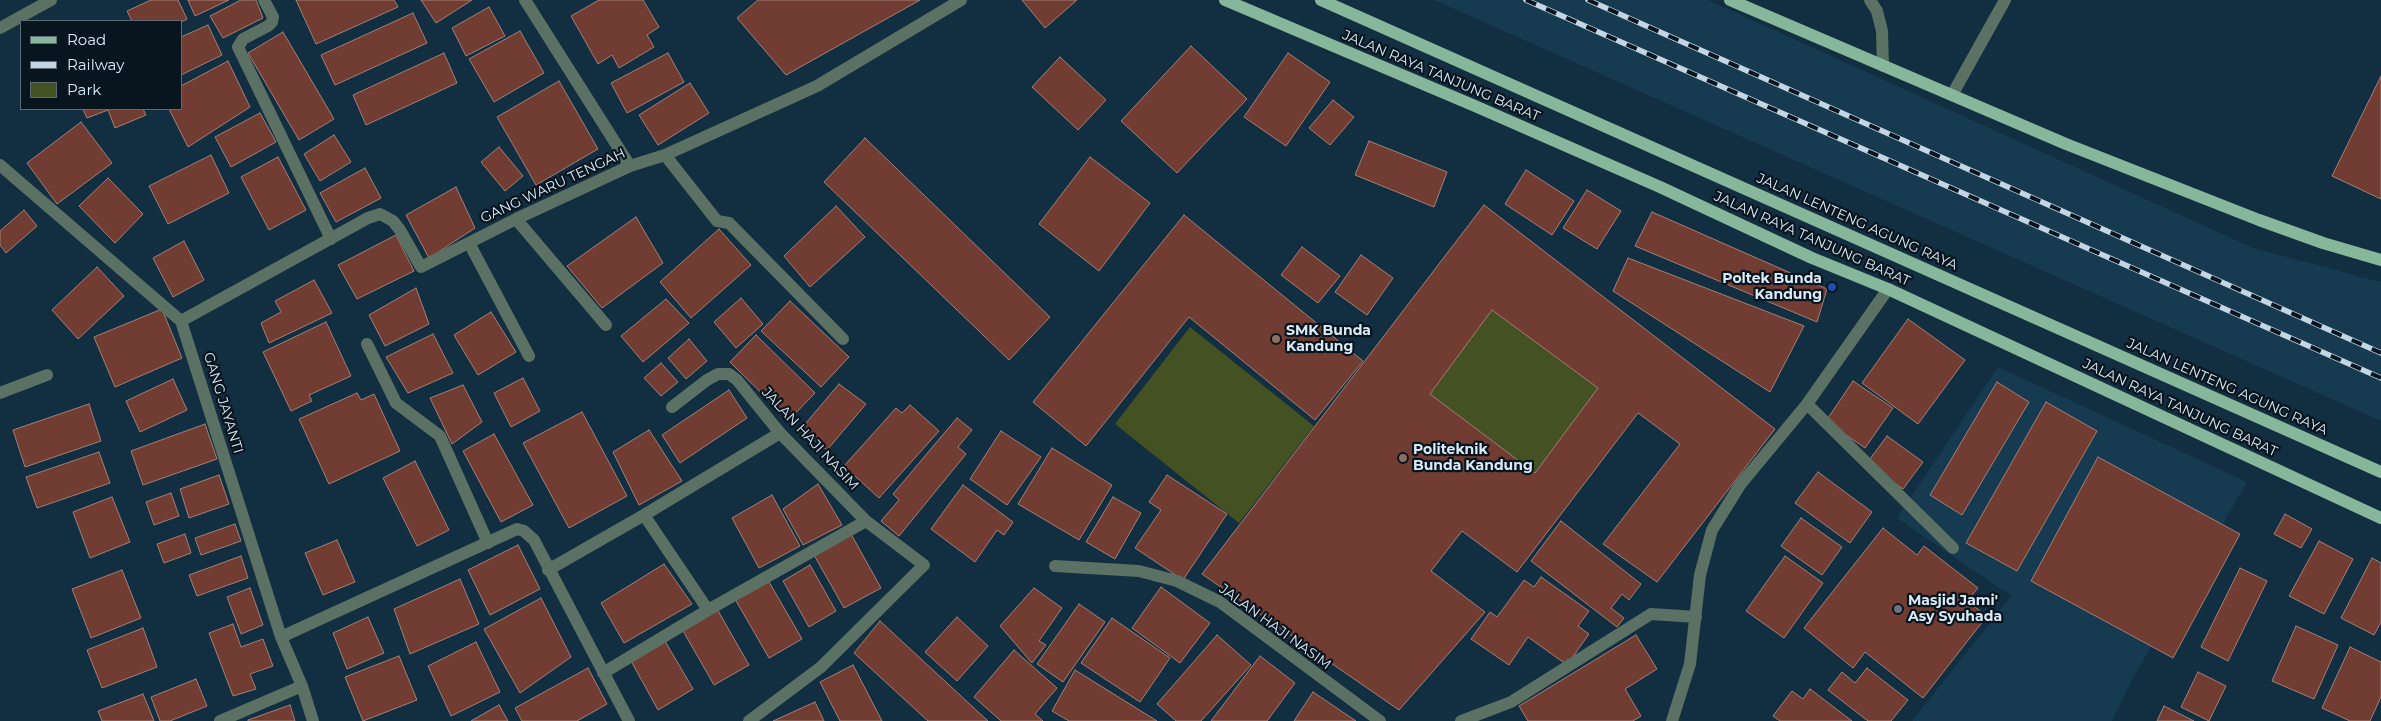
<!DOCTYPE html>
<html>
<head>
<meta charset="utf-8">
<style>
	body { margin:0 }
	#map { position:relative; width:2381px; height:721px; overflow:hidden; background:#122e41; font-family:Montserrat,sans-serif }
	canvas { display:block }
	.legend { position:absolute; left:20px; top:20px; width:162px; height:90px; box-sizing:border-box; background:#09151e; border:1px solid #5d6b75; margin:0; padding:6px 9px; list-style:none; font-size:15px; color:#daebf7 }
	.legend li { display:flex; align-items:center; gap:10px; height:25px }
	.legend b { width:25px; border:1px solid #5d6b75 }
</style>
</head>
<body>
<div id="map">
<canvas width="2381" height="721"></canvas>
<ul class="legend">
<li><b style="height:6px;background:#87b79a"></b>Road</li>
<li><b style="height:6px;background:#c4d6e3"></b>Railway</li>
<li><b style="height:14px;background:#445122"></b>Park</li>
</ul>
</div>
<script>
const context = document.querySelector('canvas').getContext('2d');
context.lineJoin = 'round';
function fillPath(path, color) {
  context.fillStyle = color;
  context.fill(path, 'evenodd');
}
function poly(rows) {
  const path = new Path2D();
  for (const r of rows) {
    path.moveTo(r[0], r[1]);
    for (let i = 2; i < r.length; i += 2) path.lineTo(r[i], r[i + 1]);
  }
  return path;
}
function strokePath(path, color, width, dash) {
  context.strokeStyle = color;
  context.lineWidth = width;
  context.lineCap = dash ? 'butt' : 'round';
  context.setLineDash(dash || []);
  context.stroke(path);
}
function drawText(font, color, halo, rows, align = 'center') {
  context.font = font + ' Montserrat,sans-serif';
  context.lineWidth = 4.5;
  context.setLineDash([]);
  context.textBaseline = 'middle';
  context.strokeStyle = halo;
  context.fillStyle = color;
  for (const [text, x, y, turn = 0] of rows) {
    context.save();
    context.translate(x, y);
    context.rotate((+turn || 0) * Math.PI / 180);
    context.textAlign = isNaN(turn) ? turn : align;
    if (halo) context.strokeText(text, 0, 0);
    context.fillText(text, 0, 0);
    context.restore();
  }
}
const built = poly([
	[1434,0,1708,0,2253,248,2381,282,2381,421],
	[1998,367,2247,482,2132,680,2112,721,1912,721,2011,596,1897,518]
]);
const green = poly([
	[1492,310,1598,388,1535,473,1430,394],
	[1190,327,1314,426,1239,523,1115,424]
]);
const building = poly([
	[151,0,178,0,187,19,181,22,132,21,127,11,151,0],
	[188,0,229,0,195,16,188,0],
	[241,0,256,0,263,18,223,38,210,16,241,0],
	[296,0,394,0,398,7,316,44,296,0],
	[421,0,472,0,436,23,421,0],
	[599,0,643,0,659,27,647,35,654,47,619,68,612,55,598,64,571,16,599,0],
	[758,0,920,0,786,75,737,18,758,0],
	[1022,0,1077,0,1045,28,1022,0],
	[489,7,505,36,466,56,452,28,489,7],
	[413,13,427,43,335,85,321,55,413,13],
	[208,25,222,55,181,75,181,37,208,25],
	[520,31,544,73,494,102,469,59,520,31],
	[283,32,334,119,299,140,248,53,283,32],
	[1191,46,1247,99,1177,173,1121,121,1191,46],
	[444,53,457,83,366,125,353,95,444,53],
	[668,53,684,82,627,113,611,83,668,53],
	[1288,53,1330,82,1286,146,1244,117,1288,53],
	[1060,57,1106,100,1078,130,1032,87,1060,57],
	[228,61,250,107,188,147,169,109,181,109,181,86,228,61],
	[2381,76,2381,199,2332,176,2381,76],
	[559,81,598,149,536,185,497,117,559,81],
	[690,83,709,113,658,145,639,115,690,83],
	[1333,100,1354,117,1330,145,1309,128,1333,100],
	[83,109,143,109,146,115,115,128,108,110,87,118,83,109],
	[260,113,276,142,231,167,215,137,260,113],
	[81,122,112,163,57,204,27,163,81,122],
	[334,135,351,162,320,181,304,154,334,135],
	[865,138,1050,317,1009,360,824,182,865,138],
	[1369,141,1447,172,1434,207,1355,175,1369,141],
	[499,147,523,176,505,191,481,162,499,147],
	[211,155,229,193,168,224,149,186,211,155],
	[278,157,306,210,269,230,241,177,278,157],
	[1090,157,1150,203,1099,271,1039,224,1090,157],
	[365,168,381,198,336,222,320,193,365,168],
	[1526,170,1574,201,1552,235,1505,204,1526,170],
	[108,178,143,214,115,243,79,206,108,178],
	[456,187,475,228,429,258,406,215,456,187],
	[1587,190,1621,211,1597,249,1563,228,1587,190],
	[1484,205,1775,429,1657,582,1603,544,1680,444,1638,413,1517,572,1462,531,1431,571,1485,612,1399,710,1202,574,1484,205],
	[1492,310,1598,388,1535,473,1430,394,1492,310],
	[836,206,865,237,810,287,784,256,836,206],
	[24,210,37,226,6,253,0,245,0,231,24,210],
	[1652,212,1827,289,1817,322,1635,246,1652,212],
	[1184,215,1363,361,1315,420,1189,317,1086,446,1033,402,1184,215],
	[636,217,663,263,602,308,567,266,636,217],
	[719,229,751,265,691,318,660,282,719,229],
	[396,235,414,271,357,299,338,265,396,235],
	[184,241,204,280,173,297,153,258,184,241],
	[1302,247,1340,276,1318,303,1281,275,1302,247],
	[1361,255,1393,278,1367,315,1335,292,1361,255],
	[1628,258,1804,326,1770,392,1613,291,1628,258],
	[97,267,124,296,78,339,52,310,97,267],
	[314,280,332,313,269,343,261,323,281,312,275,301,314,280],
	[416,288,429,324,385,346,369,315,416,288],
	[741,298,763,324,736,348,714,322,741,298],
	[666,299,689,323,643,362,621,336,666,299],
	[790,301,849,357,821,387,761,331,790,301],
	[162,309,182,358,115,387,94,337,162,309],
	[491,312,516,352,478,375,454,335,491,312],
	[1908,319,1965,360,1918,424,1862,383,1908,319],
	[326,322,351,376,309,395,312,401,291,411,263,352,326,322],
	[433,334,453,373,408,393,386,357,433,334],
	[756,335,815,393,789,420,730,362,756,335],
	[689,339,707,361,686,379,668,358,689,339],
	[661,363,678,382,661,396,644,378,661,363],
	[523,378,540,411,511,427,494,393,523,378],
	[173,379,187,410,140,432,126,401,173,379],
	[1853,381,1893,408,1865,448,1826,421,1853,381],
	[1997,382,2029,402,1962,515,1930,495,1997,382],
	[839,384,866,404,827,450,801,429,839,384],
	[463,385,482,422,452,444,430,398,463,385],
	[729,390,747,418,680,463,662,435,729,390],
	[357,393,361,400,374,394,400,451,329,484,299,419,357,393],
	[2046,402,2097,431,2017,571,1966,543,2046,402],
	[89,404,101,441,25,467,13,430,89,404],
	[910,405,939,431,879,498,844,466,896,408,902,413,910,405],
	[582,412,627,496,569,528,523,443,582,412],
	[957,418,972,430,958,447,966,454,899,536,881,521,899,500,893,494,957,418],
	[205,424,217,459,143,485,131,451,205,424],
	[649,430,682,481,639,505,613,452,649,430],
	[1001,431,1041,457,1007,505,970,479,1001,431],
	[494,434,533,505,501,522,463,451,494,434],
	[1887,436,1923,462,1903,489,1867,463,1887,436],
	[1052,448,1112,485,1079,540,1018,504,1052,448],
	[99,452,110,483,37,508,26,477,99,452],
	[2098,457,2240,534,2173,658,2031,581,2098,457],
	[415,461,449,530,417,546,383,478,415,461],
	[1818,472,1872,512,1850,543,1795,503,1818,472],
	[219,475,229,504,189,518,180,489,219,475],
	[1167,475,1227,514,1183,580,1135,548,1161,510,1149,502,1167,475],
	[818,484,842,525,803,545,783,509,818,484],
	[963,485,1013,522,1004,535,997,530,975,562,931,529,963,485],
	[171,493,179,516,154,525,146,502,171,493],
	[772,495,800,546,759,568,732,518,772,495],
	[112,497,130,542,90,558,73,512,112,497],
	[1113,497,1141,513,1115,559,1086,542,1113,497],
	[2285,514,2312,529,2301,548,2274,534,2285,514],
	[1801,518,1842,547,1822,575,1781,546,1801,518],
	[1561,521,1641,584,1629,600,1622,594,1611,608,1624,618,1617,627,1531,561,1561,521],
	[235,524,241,541,201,555,195,538,235,524],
	[1883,528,1917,555,1924,546,1978,588,1967,601,1987,616,1923,698,1865,652,1853,668,1804,628,1883,528],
	[185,534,191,553,164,563,157,544,185,534],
	[851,534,881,588,844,608,814,555,851,534],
	[337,540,355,582,323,595,305,553,337,540],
	[2319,541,2353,559,2324,614,2289,596,2319,541],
	[518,545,540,589,490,615,468,570,518,545],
	[241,556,248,578,197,596,189,575,241,556],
	[1785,556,1823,583,1784,638,1746,611,1785,556],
	[2372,558,2381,563,2381,622,2374,635,2341,618,2372,558],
	[664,564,692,604,624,643,601,603,664,564],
	[810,565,836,611,809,627,783,581,810,565],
	[2240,568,2267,581,2228,661,2201,647,2240,568],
	[122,570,141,618,91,638,72,589,122,570],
	[1541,577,1589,611,1578,626,1589,634,1567,665,1528,637,1509,665,1471,639,1490,612,1497,617,1524,580,1534,587,1541,577],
	[460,579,479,624,410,654,394,609,460,579],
	[768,580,802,639,769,658,735,599,768,580],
	[1161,587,1210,623,1180,663,1132,628,1161,587],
	[250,588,263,625,241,634,227,597,250,588],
	[1034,588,1062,608,1039,641,1046,645,1032,663,1000,626,1034,588],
	[541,598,571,657,520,693,484,629,541,598],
	[1079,604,1105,622,1063,682,1037,664,1079,604],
	[717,609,749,665,714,685,682,629,717,609],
	[368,617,384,653,347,669,333,633,368,617],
	[957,617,988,646,957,681,925,652,957,617],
	[1112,618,1170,658,1140,702,1081,663,1112,618],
	[880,621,988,721,928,721,854,653,880,621],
	[233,624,241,647,263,639,273,666,250,674,256,689,233,696,209,633,233,624],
	[2296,626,2338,645,2314,699,2272,681,2296,626],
	[143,628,157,667,102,688,87,650,143,628],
	[1217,635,1251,665,1201,721,1176,721,1157,704,1217,635],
	[1636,635,1657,669,1625,689,1641,716,1633,721,1528,721,1519,706,1636,635],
	[665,641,693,689,658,710,631,661,665,641],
	[476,642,500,692,451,716,428,666,476,642],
	[2350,647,2381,662,2381,697,2370,721,2350,721,2322,708,2350,647],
	[1014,650,1057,688,1035,714,1043,721,1001,721,974,697,1014,650],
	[399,656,417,700,363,721,345,677,399,656],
	[1260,656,1295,683,1267,721,1211,721,1260,656],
	[853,665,882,721,840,721,820,682,853,665],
	[588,668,607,704,577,721,522,721,515,708,588,668],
	[1867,668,1908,700,1891,721,1868,721,1828,690,1842,672,1855,683,1867,668],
	[1075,670,1157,721,1069,721,1052,711,1075,670],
	[2198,672,2226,686,2209,721,2181,707,2198,672],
	[196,679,207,706,170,721,160,721,151,697,196,679],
	[1810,689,1852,721,1780,721,1773,716,1792,691,1803,699,1810,689],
	[1313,692,1356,721,1294,721,1313,692],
	[143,694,154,721,102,721,98,711,143,694],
	[815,702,824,721,773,721,815,702],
	[290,705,295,721,248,721,248,720,290,705],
	[499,705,508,721,471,721,499,705],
	[2164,706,2194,721,2157,721,2164,706]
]);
const minor = poly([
	[264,0,273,17,272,22,268,26,243,39,238,47,331,239],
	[525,0,630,166],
	[1870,0,1877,11,1882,31,1883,66],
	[0,28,51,0],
	[1952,95,2005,0],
	[665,155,717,221,729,223,843,339],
	[0,165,181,321,281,637,302,686,313,721],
	[516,219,606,325],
	[469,243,529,356],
	[181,321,368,218,380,214,393,221,400,230,421,267,516,219,630,166,665,155,817,86,961,0],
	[367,344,396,403,440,436,488,543],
	[0,393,47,375],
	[1807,404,1953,548],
	[672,407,707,380,718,374,729,374,737,380,780,433,866,521,924,565,821,667,749,721],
	[644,515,708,610],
	[1055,566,1139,571,1177,581,1220,602,1380,721],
	[548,570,644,515,780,433],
	[281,637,517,529,524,531,534,540,629,721],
	[603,673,708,610,866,521],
	[220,721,302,686],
	[1461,721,1511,702,1651,614,1696,617],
	[1672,721,1690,664,1700,575,1712,530,1740,485,1807,404,1888,289]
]);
const major = poly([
	[1225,0,1475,106,1660,187,1812,258,1888,289,2381,518],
	[1321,0,2381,472],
	[1730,0,2066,144,2259,220,2323,243,2381,260]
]);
const rail = poly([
	[1526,0,2381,378],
	[1588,0,2381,353]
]);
const markers = [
	[1832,287,5,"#1a4fb4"],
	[1276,339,5,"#8d6e63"],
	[1403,458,5,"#8d6e63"],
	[1898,609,5,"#6b7280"]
];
const streetNames = [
	["JALAN RAYA TANJUNG BARAT",1441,76,23],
	["GANG WARU TENGAH",553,186,-25],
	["JALAN LENTENG AGUNG RAYA",1857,222,24],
	["JALAN RAYA TANJUNG BARAT",1812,239,24],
	["JALAN LENTENG AGUNG RAYA",2227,387,24],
	["GANG JAYANTI",223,403,73],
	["JALAN RAYA TANJUNG BARAT",2180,408,25],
	["JALAN HAJI NASIM",810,439,47],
	["JALAN HAJI NASIM",1275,627,36]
];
const poiNames = [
	["Poltek Bunda",1822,279,"right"],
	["Kandung",1822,295,"right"],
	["SMK Bunda",1286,331],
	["Kandung",1286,347],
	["Politeknik",1413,450],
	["Bunda Kandung",1413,466],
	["Masjid Jami'",1908,601],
	["Asy Syuhada",1908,617]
];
fillPath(built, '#163a50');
fillPath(green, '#445122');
fillPath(building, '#713c31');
strokePath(building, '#a58077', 1);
strokePath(minor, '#5a7163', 12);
strokePath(major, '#87b79a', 12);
strokePath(rail, '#c4d6e3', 5.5);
strokePath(rail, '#09151e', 4, [11]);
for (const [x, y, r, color] of markers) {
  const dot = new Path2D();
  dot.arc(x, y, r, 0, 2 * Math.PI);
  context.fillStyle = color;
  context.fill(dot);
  strokePath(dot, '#09151e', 2);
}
drawText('14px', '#daebf7', '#09151e', streetNames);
drawText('bold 14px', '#daebf7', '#09151e', poiNames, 'left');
</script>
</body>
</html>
